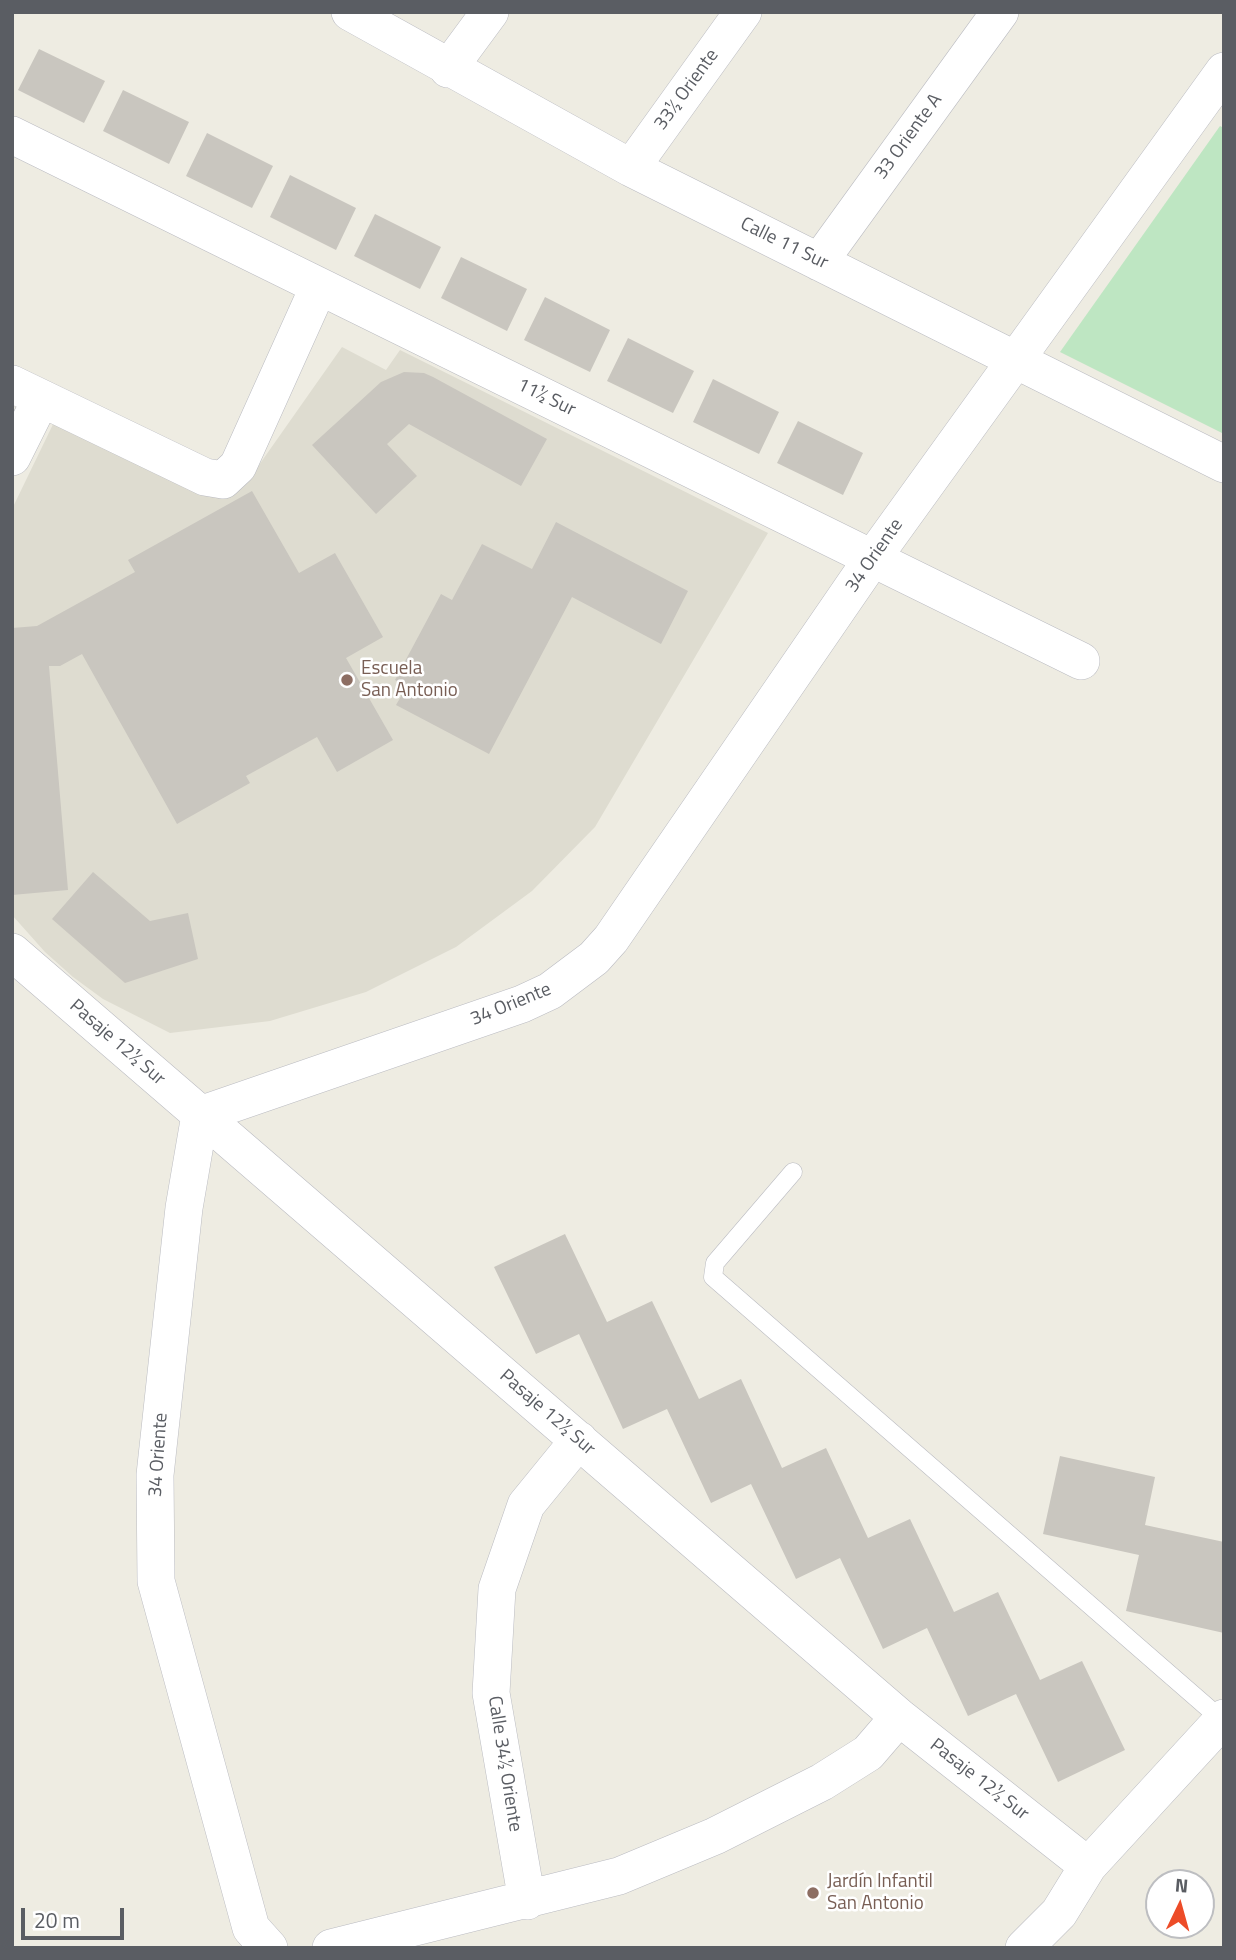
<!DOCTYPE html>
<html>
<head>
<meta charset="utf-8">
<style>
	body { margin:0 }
	#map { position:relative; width:1236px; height:1960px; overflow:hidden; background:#eeece2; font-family:"Titillium Web",sans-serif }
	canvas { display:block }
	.frame { position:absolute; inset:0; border:14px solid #5a5d63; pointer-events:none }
	.north { position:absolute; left:1145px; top:1869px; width:70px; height:70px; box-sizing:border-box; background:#fff; border:2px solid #bdbec1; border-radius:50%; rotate:5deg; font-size:19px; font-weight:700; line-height:28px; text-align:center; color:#5a5d63 }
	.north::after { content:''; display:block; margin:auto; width:24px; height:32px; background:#ed4c28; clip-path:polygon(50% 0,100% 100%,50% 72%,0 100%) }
	.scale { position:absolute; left:21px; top:1908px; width:103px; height:32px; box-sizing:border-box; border:4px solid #5a5d63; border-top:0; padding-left:9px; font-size:21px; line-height:24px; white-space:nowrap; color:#5a5d63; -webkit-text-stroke:5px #fff; paint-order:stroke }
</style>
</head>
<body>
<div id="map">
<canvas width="1236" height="1960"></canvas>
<div class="frame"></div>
<div class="north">N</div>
<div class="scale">20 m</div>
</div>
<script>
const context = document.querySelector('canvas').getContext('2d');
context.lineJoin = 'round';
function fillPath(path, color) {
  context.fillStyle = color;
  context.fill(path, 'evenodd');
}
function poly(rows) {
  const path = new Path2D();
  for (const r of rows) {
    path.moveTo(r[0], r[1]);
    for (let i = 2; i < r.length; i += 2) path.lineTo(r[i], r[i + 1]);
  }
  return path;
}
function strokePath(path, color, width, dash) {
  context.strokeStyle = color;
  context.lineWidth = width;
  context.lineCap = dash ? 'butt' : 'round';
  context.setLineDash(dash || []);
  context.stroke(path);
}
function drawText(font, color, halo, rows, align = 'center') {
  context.font = font + ' "Titillium Web",sans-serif';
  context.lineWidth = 5;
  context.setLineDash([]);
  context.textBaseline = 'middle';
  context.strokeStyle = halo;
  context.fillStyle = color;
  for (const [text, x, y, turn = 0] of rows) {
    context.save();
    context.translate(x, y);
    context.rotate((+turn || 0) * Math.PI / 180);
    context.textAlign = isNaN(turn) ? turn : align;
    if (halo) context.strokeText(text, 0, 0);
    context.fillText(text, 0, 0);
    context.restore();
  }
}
const education = poly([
	[342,347,386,370,400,350,768,533,595,827,532,891,456,947,366,992,270,1021,170,1033,103,999,73,977,45,952,12,915,12,509,58,414,252,475]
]);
const green = poly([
	[1220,126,1224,128,1224,434,1060,352]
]);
const building = poly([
	[39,49,105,81,84,123,18,90],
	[123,90,189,122,169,164,103,131],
	[207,133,273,166,252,208,186,176],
	[290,175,356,208,336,250,270,217],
	[375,214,441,247,420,289,354,256],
	[461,257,527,289,507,331,441,298],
	[545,297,610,330,590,372,524,340],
	[628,338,694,371,673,413,607,381],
	[404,372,424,373,433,377,547,439,521,486,409,424,387,444,417,476,376,514,312,445,381,382],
	[713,379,779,412,759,454,693,422],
	[798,421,863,453,843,495,777,463],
	[252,491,299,573,335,553,383,637,346,658,393,740,337,772,317,737,246,776,250,783,177,824,82,654,60,666,49,666,68,890,12,895,12,628,37,626,135,572,128,560],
	[556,522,688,591,661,644,572,597,489,754,396,705,407,686,395,680,441,594,452,600,482,544,532,569],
	[93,872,150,921,188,913,198,959,125,983,52,919],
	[565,1234,607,1322,652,1301,699,1399,741,1379,782,1468,826,1448,868,1538,910,1519,954,1612,998,1592,1040,1680,1082,1661,1125,1750,1058,1782,1016,1694,968,1716,927,1628,883,1649,840,1558,796,1579,751,1484,711,1503,667,1409,623,1429,579,1334,536,1354,494,1267],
	[1060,1456,1155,1477,1145,1525,1224,1542,1224,1633,1126,1611,1139,1555,1043,1534]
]);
const service = poly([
	[793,1172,715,1263,713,1277,1222,1720]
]);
const minor = poly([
	[350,12,631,168,1224,464],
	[448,69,490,12],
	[12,135,1081,661],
	[631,168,743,12],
	[819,262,1000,12],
	[12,384,205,477,223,480,238,466,319,286],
	[12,457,41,399],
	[12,952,899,1717,1088,1866],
	[527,1901,491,1693,497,1589,526,1505,579,1440],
	[269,1948,251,1928,156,1581,155,1475,184,1208,200,1115,522,1004,550,991,594,958,611,939,872,559,1224,71],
	[331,1948,619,1876,715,1836,822,1782,868,1753,899,1717],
	[1024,1948,1059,1913,1088,1866,1224,1718]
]);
const markers = [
	[347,680,7,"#8d6e63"],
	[813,1893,7,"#8d6e63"]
];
const streetNames = [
	["33½ Oriente",687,90,-54],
	["33 Oriente A",909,137,-54],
	["Calle 11 Sur",784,244,26],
	["11½ Sur",546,398,26],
	["34 Oriente",875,556,-55],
	["34 Oriente",511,1005,-22],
	["Pasaje 12½ Sur",117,1043,41],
	["Pasaje 12½ Sur",547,1413,41],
	["34 Oriente",159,1455,-86],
	["Calle 34½ Oriente",504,1764,81],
	["Pasaje 12½ Sur",979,1780,38]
];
const educationNames = [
	["Escuela",361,669],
	["San Antonio",361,691],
	["Jardín Infantil",827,1882],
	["San Antonio",827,1904]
];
fillPath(education, '#dedcd0');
fillPath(green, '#bee6c2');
fillPath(building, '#c9c6bf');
strokePath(service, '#babbc1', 19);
strokePath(minor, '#babbc1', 38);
strokePath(service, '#fff', 18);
strokePath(minor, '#fff', 37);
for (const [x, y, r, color] of markers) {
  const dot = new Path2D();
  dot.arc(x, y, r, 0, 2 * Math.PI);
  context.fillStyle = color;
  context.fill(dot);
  strokePath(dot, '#fff', 2.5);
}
drawText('19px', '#5a5d63', '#fff', streetNames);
drawText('19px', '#785e54', '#fff', educationNames, 'left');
</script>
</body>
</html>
